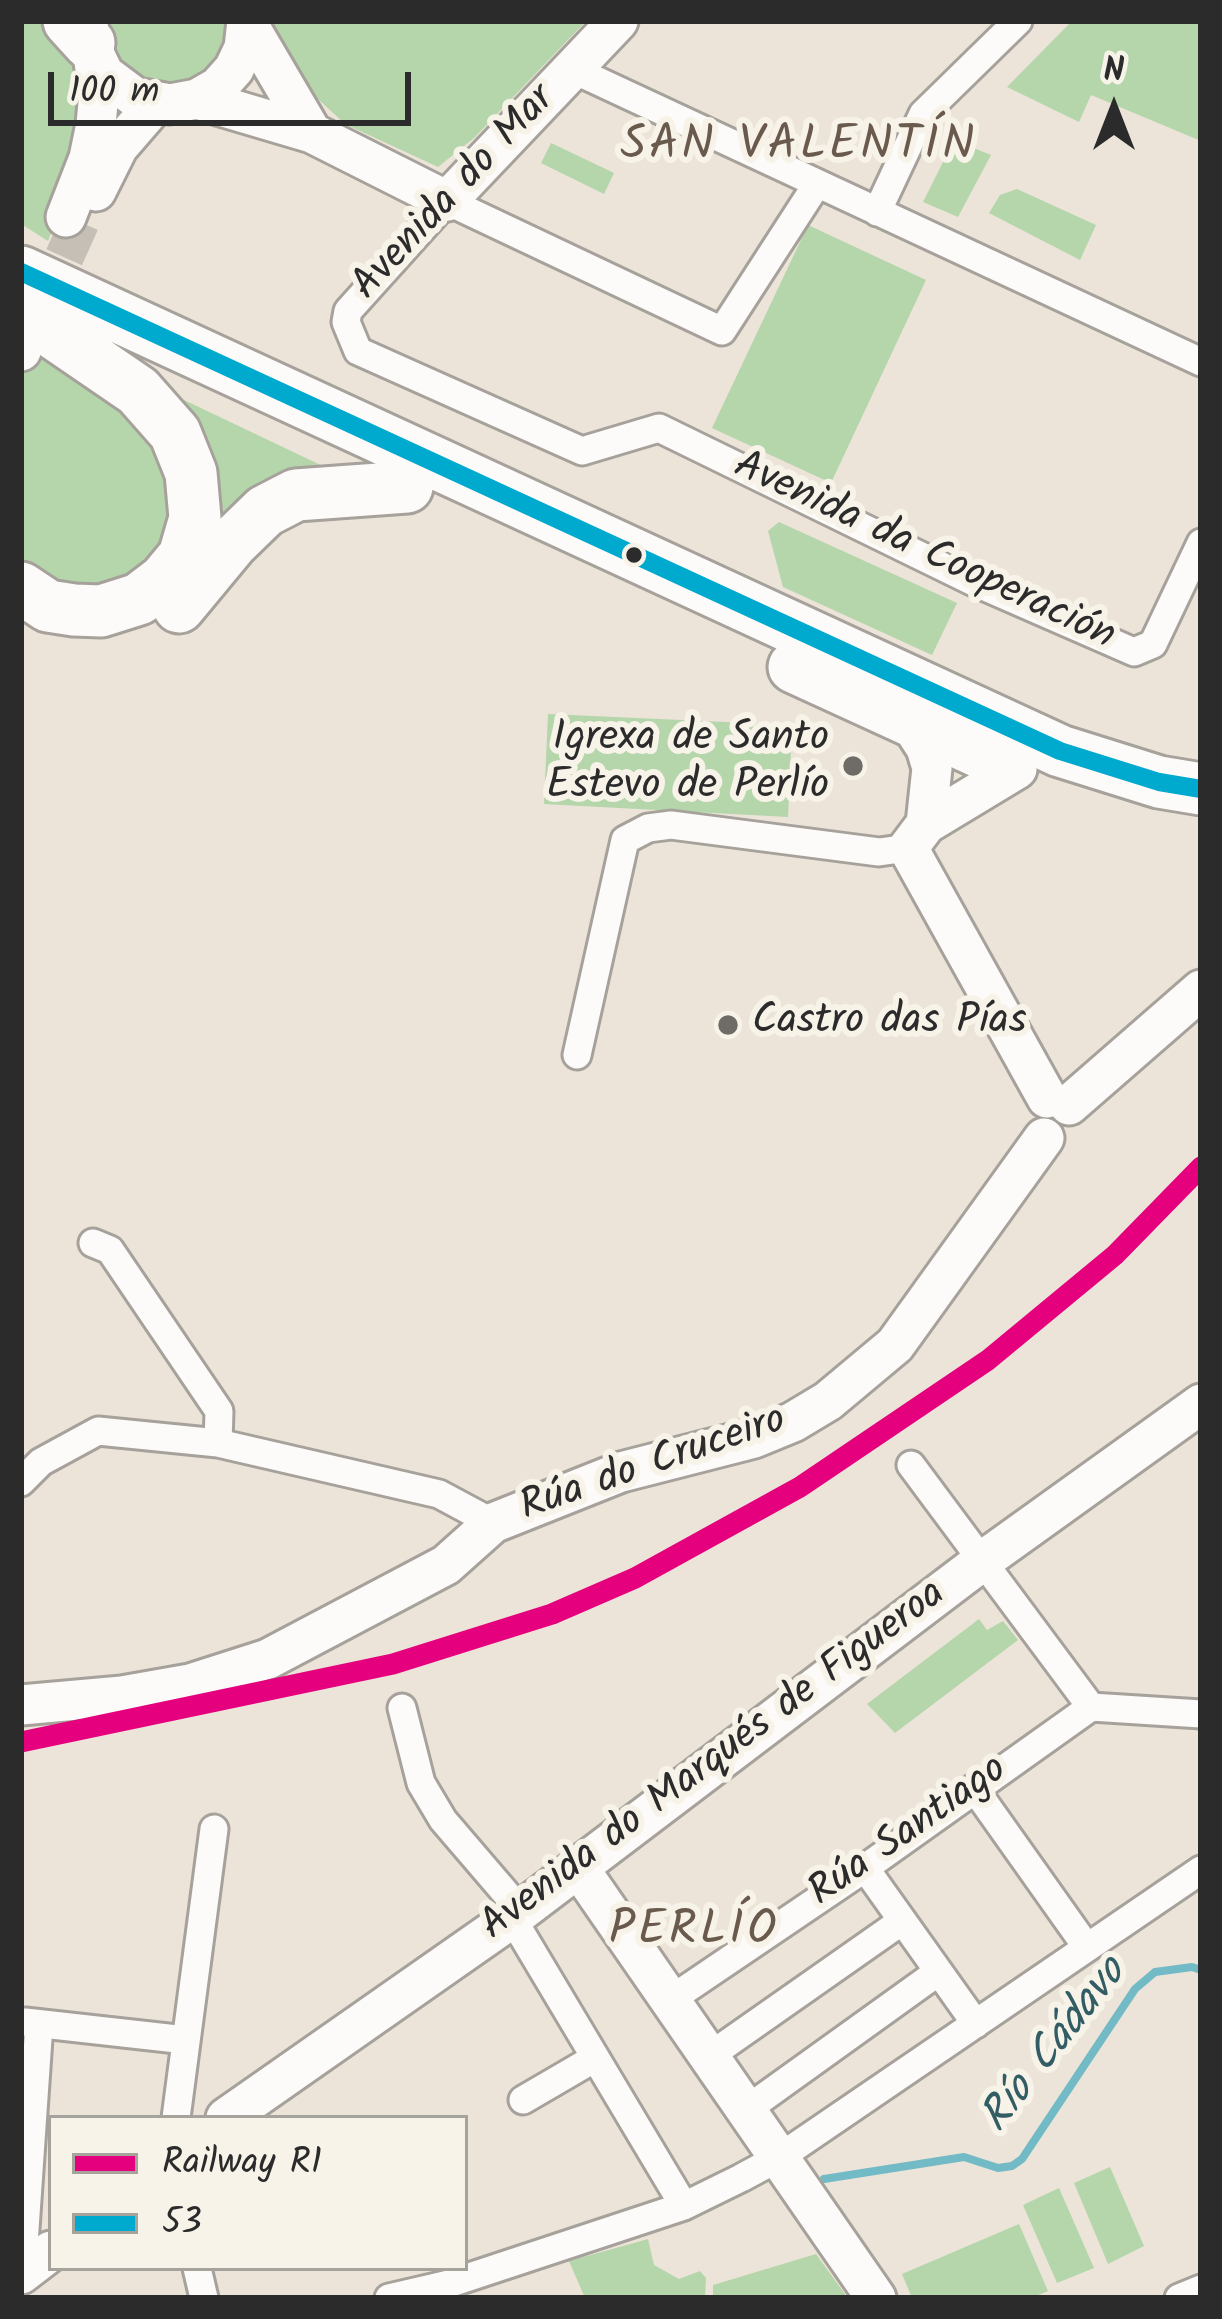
<!DOCTYPE html>
<html>
<head>
<meta charset="utf-8">
<style>
	body { margin:0 }
	#map { position:relative; width:1222px; height:2319px; overflow:hidden; background:#ece4d8; font-family:Kalam,sans-serif }
	canvas { display:block }
	.frame { position:absolute; inset:0; border:24px solid #2b2b2b; pointer-events:none }
	.legend { position:absolute; left:48px; top:2115px; width:420px; height:156px; box-sizing:border-box; background:#f7f3e8; border:3px solid #a5a39c; margin:0; padding:15px 21px; list-style:none; font-size:36px; color:#2b2b2b }
	.legend li { display:flex; align-items:center; gap:24px; height:60px }
	.legend b { width:60px; border:3px solid #a5a39c }
	.north { position:absolute; left:1054px; top:48px; width:120px; height:120px; -webkit-text-stroke:9px #f7f3e8; paint-order:stroke; rotate:0deg; font-size:33px; font-weight:700; line-height:48px; text-align:center; color:#2b2b2b }
	.north::after { content:''; display:block; margin:auto; width:42px; height:54px; background:#2b2b2b; clip-path:polygon(50% 0,100% 100%,50% 72%,0 100%) }
	.scale { position:absolute; left:48px; top:72px; width:363px; height:54px; box-sizing:border-box; border:6px solid #2b2b2b; border-top:0; padding-left:15px; font-size:36px; line-height:42px; white-space:nowrap; color:#2b2b2b; -webkit-text-stroke:9px #f7f3e8; paint-order:stroke }
</style>
</head>
<body>
<div id="map">
<canvas width="1222" height="2319"></canvas>
<div class="frame"></div>
<ul class="legend">
<li><b style="height:15px;background:#e5007d"></b>Railway R1</li>
<li><b style="height:15px;background:#00a9ce"></b>53</li>
</ul>
<div class="north">N</div>
<div class="scale">100 m</div>
</div>
<script>
const context = document.querySelector('canvas').getContext('2d');
context.lineJoin = 'round';
function fillPath(path, color) {
  context.fillStyle = color;
  context.fill(path, 'evenodd');
}
function poly(rows) {
  const path = new Path2D();
  for (const r of rows) {
    path.moveTo(r[0], r[1]);
    for (let i = 2; i < r.length; i += 2) path.lineTo(r[i], r[i + 1]);
  }
  return path;
}
function strokePath(path, color, width, dash) {
  context.strokeStyle = color;
  context.lineWidth = width;
  context.lineCap = dash ? 'butt' : 'round';
  context.setLineDash(dash || []);
  context.stroke(path);
}
function drawText(font, color, halo, rows, align = 'center') {
  context.font = font + ' Kalam,sans-serif';
  context.lineWidth = 12;
  context.setLineDash([]);
  context.textBaseline = 'middle';
  context.strokeStyle = halo;
  context.fillStyle = color;
  for (const [text, x, y, turn = 0] of rows) {
    context.save();
    context.translate(x, y);
    context.rotate((+turn || 0) * Math.PI / 180);
    context.textAlign = isNaN(turn) ? turn : align;
    if (halo) context.strokeText(text, 0, 0);
    context.fillText(text, 0, 0);
    context.restore();
  }
}
const green = poly([
	[21,21,47,21,85,73,73,178,48,241,21,224],
	[105,21,230,21,224,52,212,68,196,79,177,85,157,85,123,67,111,51],
	[270,21,586,21,474,138,438,167,345,124,304,86,281,51],
	[1072,21,1201,21,1201,141,1091,95,1079,122,1007,87],
	[954,140,991,155,958,217,923,202],
	[551,143,614,173,604,194,541,163],
	[1017,189,1096,225,1080,260,989,213,1000,195],
	[808,225,926,280,831,483,712,428],
	[33,351,80,372,127,405,173,474,168,552,100,597,21,568,21,375],
	[161,389,331,470,224,526,210,518],
	[779,522,957,603,932,655,783,587,768,531],
	[548,714,792,725,788,817,544,804],
	[979,1619,987,1630,1003,1621,1018,1640,895,1733,867,1704],
	[1110,2167,1144,2246,1108,2264,1074,2183],
	[1059,2188,1094,2268,1057,2283,1023,2205],
	[1019,2224,1048,2291,1031,2298,912,2298,902,2274],
	[648,2239,654,2265,679,2279,700,2271,706,2278,705,2298,585,2298,569,2261],
	[816,2254,847,2297,713,2298,713,2285]
]);
const stream = poly([
	[824,2179,964,2157,998,2168,1012,2166,1022,2159,1135,1989,1155,1972,1192,1967,1201,1970]
]);
const secondaryTunnel = poly([
	[40,311,80,222]
]);
const street = poly([
	[572,69,1201,362],
	[817,184,722,331,447,201,348,311,346,322,358,351,582,451,659,428,976,583,1134,652,1153,644,1201,543],
	[877,212,923,114,1018,21],
	[577,1055,625,840,648,828,671,825,879,852,908,848],
	[93,1243,110,1250,219,1411,218,1443],
	[911,1465,1091,1707,1201,1714],
	[21,1482,41,1462,98,1431,218,1443,439,1494,493,1523],
	[402,1708,421,1783,443,1820,521,1911],
	[974,1788,1086,1946],
	[865,1868,976,2024],
	[512,1918,684,2206],
	[670,2000,865,1868,1091,1707],
	[25,2022,186,2040],
	[708,2057,902,1921],
	[523,2100,595,2058],
	[746,2110,938,1972],
	[176,2118,214,1829],
	[197,2268,204,2298],
	[22,2273,39,2024],
	[389,2298,445,2285,684,2206,741,2178,780,2157,1201,1870],
	[1179,2298,1201,2289]
]);
const secondary = poly([
	[88,21,89,43,104,74,136,98,170,104,197,99,218,87,234,69,244,48,247,21],
	[248,24,312,133],
	[197,99,312,133,447,201,618,21],
	[96,191,118,147,156,103],
	[66,217,89,158,96,124,99,93,93,56],
	[21,351,22,348],
	[908,720,926,748,932,768,926,824],
	[1017,769,926,824,908,848,1047,1098],
	[1069,1105,1201,990],
	[21,1705,122,1696,190,1684,268,1659,446,1565,493,1523,621,1472,754,1438,793,1422,828,1401,895,1345,1044,1138],
	[578,1867,876,2298],
	[226,2118,512,1918,981,1562,1201,1404],
	[21,2274,51,2251]
]);
const highway = poly([
	[69,21,89,43],
	[21,272,1060,751,1159,782,1201,789],
	[21,311,138,391,175,433,191,473,195,518,184,556,164,580,139,599,101,611,74,610,48,606,21,588],
	[179,607,232,543,265,511,296,495,407,487],
	[794,667,984,754]
]);
const bus1 = poly([
	[21,272,1060,751,1159,782,1201,789]
]);
const rail1 = poly([
	[21,1742,393,1664,552,1614,635,1578,800,1487,988,1360,1115,1255,1201,1167]
]);
const markers = [
	[634,555,10,"#2b2b2b"],
	[853,766,12,"#6f6c68"],
	[728,1025,12,"#6f6c68"]
];
const streetNames = [
	["Avenida do Mar",456,195,-47],
	["Avenida da Cooperación",923,554,25],
	["Rúa do Cruceiro",654,1467,-19],
	["Avenida do Marqués de Figueroa",715,1763,-37],
	["Rúa Santiago",910,1834,-35]
];
const poiNames = [
	["Igrexa de Santo",829,742],
	["Estevo de Perlío",829,790],
	["Castro das Pías",752,1025,"left"]
];
const waterNames = [
	["Río Cádavo",1057,2048,-52]
];
const quarterNames = [
	["SAN VALENTÍN",799,150],
	["PERLÍO",694,1935]
];
fillPath(green, '#b4d6aa');
strokePath(stream, '#72bac5', 8);
strokePath(secondaryTunnel, '#c5bfb5', 39, [39, 20]);
strokePath(street, '#a6a19b', 33);
strokePath(secondary, '#a6a19b', 45);
strokePath(highway, '#a6a19b', 57);
strokePath(street, '#fcfbf9', 27);
strokePath(secondary, '#fcfbf9', 39);
strokePath(highway, '#fcfbf9', 51);
strokePath(bus1, '#00a9ce', 18);
strokePath(rail1, '#e5007d', 21);
for (const [x, y, r, color] of markers) {
  const dot = new Path2D();
  dot.arc(x, y, r, 0, 2 * Math.PI);
  context.fillStyle = color;
  context.fill(dot);
  strokePath(dot, '#f7f3e8', 4.5);
}
drawText('42px', '#2b2b2b', '#f7f3e8', streetNames);
drawText('42px', '#2b2b2b', '#f7f3e8', poiNames, 'right');
drawText('italic 45px', '#325d65', '#f7f3e8', waterNames);
context.letterSpacing = '3px';
drawText('48px', '#695a4d', '#f7f3e8', quarterNames);
context.letterSpacing = '0px';
</script>
</body>
</html>
